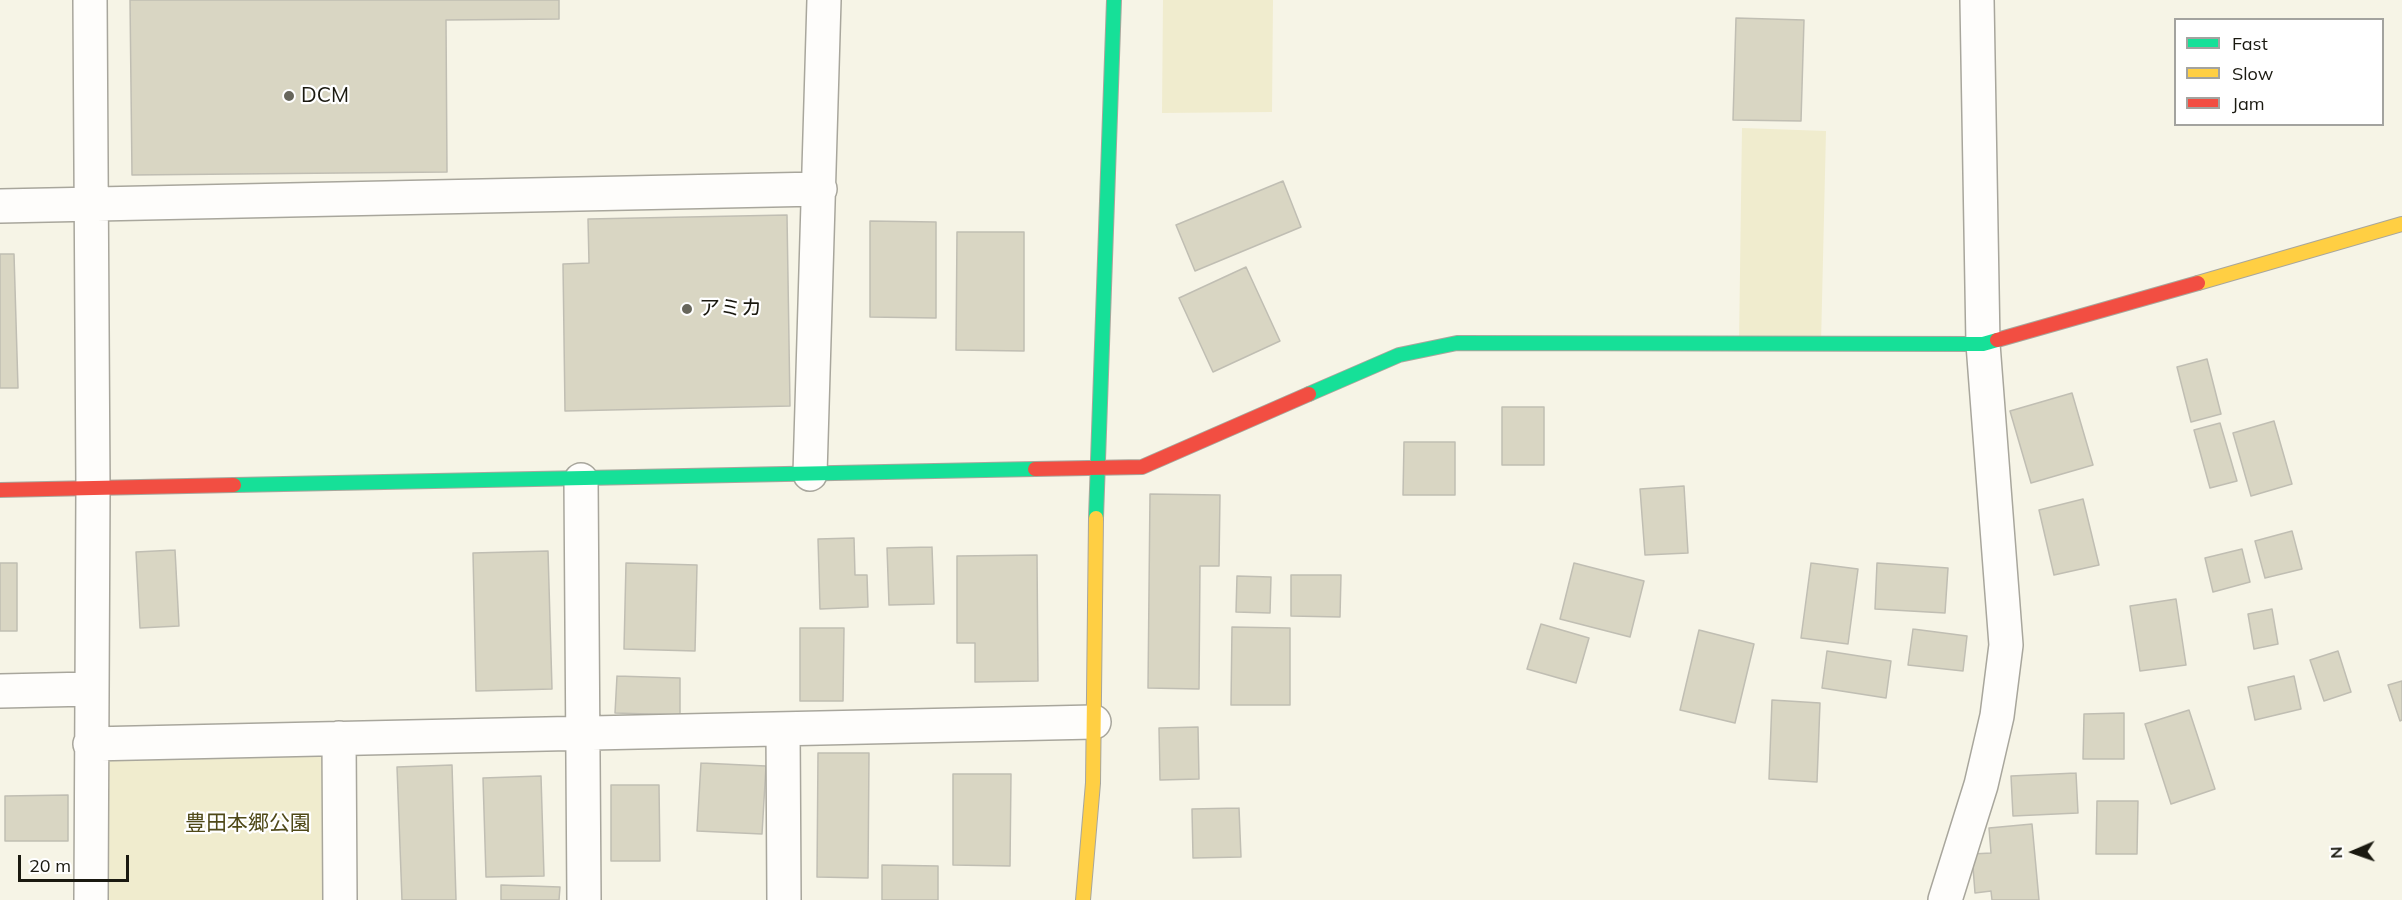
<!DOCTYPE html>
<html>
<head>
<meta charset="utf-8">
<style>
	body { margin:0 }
	#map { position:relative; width:2402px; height:900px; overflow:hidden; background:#f6f4e6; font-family:Mulish,sans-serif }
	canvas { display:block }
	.legend { position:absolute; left:2174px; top:18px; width:210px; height:108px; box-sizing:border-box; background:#fff; border:2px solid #a3a39f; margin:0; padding:8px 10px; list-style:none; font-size:18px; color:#1a1910 }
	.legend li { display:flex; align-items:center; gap:12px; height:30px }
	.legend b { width:30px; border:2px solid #a3a39f }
	.north { position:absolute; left:2324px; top:822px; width:60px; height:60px; -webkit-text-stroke:4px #fff; paint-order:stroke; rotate:268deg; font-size:16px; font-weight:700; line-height:24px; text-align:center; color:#1a1910 }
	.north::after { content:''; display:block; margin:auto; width:21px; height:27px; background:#1a1910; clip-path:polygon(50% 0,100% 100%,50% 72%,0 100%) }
	.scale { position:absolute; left:18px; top:855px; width:111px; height:27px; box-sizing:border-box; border:3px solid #1a1910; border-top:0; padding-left:8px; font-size:18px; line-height:21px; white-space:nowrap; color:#1a1910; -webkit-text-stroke:4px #fff; paint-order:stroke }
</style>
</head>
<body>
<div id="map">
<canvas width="2402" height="900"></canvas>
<ul class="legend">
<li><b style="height:8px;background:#16e098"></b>Fast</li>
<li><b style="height:8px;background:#ffcf43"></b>Slow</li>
<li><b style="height:8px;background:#f24e42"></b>Jam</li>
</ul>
<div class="north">N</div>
<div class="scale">20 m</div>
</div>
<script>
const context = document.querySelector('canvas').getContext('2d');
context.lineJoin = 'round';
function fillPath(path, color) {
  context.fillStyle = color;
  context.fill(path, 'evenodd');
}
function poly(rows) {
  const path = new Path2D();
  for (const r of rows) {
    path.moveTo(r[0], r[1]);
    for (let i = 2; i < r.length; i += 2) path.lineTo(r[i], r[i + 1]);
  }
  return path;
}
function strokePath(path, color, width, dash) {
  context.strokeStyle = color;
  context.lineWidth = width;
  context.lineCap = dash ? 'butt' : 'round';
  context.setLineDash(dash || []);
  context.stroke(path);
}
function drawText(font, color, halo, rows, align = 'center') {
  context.font = font + ' Mulish,"Noto Sans JP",sans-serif';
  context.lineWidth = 4.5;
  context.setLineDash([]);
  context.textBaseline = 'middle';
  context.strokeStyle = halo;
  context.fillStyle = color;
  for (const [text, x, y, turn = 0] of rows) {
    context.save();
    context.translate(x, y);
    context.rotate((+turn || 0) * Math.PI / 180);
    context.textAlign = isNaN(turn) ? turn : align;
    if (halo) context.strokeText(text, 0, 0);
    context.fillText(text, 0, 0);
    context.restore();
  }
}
const green = poly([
	[1163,0,1273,0,1272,112,1162,113],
	[1742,128,1826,131,1821,344,1739,343],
	[323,739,327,900,92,900,90,762]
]);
const building = poly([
	[130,0,559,0,559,19,446,20,447,172,132,175,130,0],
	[1736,18,1804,20,1801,121,1733,120,1736,18],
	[1283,181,1301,227,1195,271,1176,225,1283,181],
	[787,215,790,406,565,411,563,264,589,263,588,219,787,215],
	[870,221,936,222,936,318,870,317,870,221],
	[957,232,1024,232,1024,351,956,350,957,232],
	[0,254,14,254,18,388,0,388,0,254],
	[1246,267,1280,341,1213,372,1179,298,1246,267],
	[2207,359,2221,414,2191,422,2177,367,2207,359],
	[2072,393,2093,465,2031,483,2010,411,2072,393],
	[1502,407,1544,407,1544,465,1502,465,1502,407],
	[2274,421,2292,484,2251,496,2233,433,2274,421],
	[2220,423,2237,481,2210,488,2194,430,2220,423],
	[1404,442,1455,442,1455,495,1403,495,1404,442],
	[1684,486,1688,553,1645,555,1640,489,1684,486],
	[1150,494,1220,495,1219,566,1200,566,1199,689,1148,688,1150,494],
	[2083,499,2099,565,2054,575,2039,510,2083,499],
	[2292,531,2302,569,2265,578,2255,541,2292,531],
	[854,538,855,575,867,575,868,607,820,609,818,539,854,538],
	[932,547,934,604,889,605,887,548,932,547],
	[2242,549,2250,582,2213,592,2205,558,2242,549],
	[175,550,179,626,140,628,136,552,175,550],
	[548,551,552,689,476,691,473,553,548,551],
	[1037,555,1038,681,975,682,975,643,957,643,957,556,1037,555],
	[0,563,17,563,17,631,0,631,0,563],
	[626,563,697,565,695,651,624,649,626,563],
	[1574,563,1644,581,1630,637,1560,619,1574,563],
	[1811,563,1858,569,1848,644,1801,638,1811,563],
	[1877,563,1948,568,1945,613,1875,609,1877,563],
	[1291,575,1341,575,1340,617,1291,616,1291,575],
	[1237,576,1271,577,1270,613,1236,612,1237,576],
	[2176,599,2186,665,2140,671,2130,606,2176,599],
	[2272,609,2278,644,2254,649,2248,614,2272,609],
	[1541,624,1589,638,1576,683,1527,669,1541,624],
	[1232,627,1290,628,1290,705,1231,705,1232,627],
	[800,628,844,628,843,701,800,701,800,628],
	[1913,629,1967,636,1963,671,1908,665,1913,629],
	[1699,630,1754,644,1735,723,1680,710,1699,630],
	[1827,651,1891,661,1886,698,1822,688,1827,651],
	[2338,651,2351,692,2324,701,2310,660,2338,651],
	[617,676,680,678,680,715,615,713,617,676],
	[2294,676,2301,709,2255,720,2248,687,2294,676],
	[2402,681,2402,720,2400,721,2388,685,2402,681],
	[1772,700,1820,703,1817,782,1769,779,1772,700],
	[2189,710,2215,789,2171,804,2145,724,2189,710],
	[2124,713,2124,759,2083,759,2084,714,2124,713],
	[1198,727,1199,779,1160,780,1159,728,1198,727],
	[818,753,869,753,868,878,817,877,818,753],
	[701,763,766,766,762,834,697,831,701,763],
	[452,765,456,900,402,900,397,767,452,765],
	[2076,773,2078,813,2013,816,2011,776,2076,773],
	[953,774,1011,774,1010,866,953,865,953,774],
	[541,776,544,876,486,877,483,778,541,776],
	[611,785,659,785,660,861,611,861,611,785],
	[68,795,68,841,5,841,5,796,68,795],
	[2097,801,2138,801,2137,854,2096,854,2097,801],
	[1239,808,1241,857,1193,858,1192,809,1239,808],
	[2032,824,2039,900,1992,900,1991,891,1975,893,1972,854,1991,853,1989,828,2032,824],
	[882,865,938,866,938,900,882,900,882,865],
	[501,885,560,887,559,900,501,900,501,885]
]);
const street = poly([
	[90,0,93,488,91,900],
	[0,206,820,189],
	[810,474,824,0],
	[581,480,584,900],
	[0,691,91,689],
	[783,729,784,900],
	[339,738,340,900],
	[90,744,1094,722],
	[1945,900,1981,785,1997,716,2006,645,1983,344,1977,0]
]);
const fast = poly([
	[1309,394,1399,355,1457,343,1983,344,1997,340],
	[234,485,1035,469],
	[1096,518,1114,0]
]);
const slow = poly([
	[2198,283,2402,224],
	[1083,900,1093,783,1096,518]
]);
const jam = poly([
	[1997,340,2198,283],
	[1035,469,1142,467,1309,394],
	[0,490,234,485]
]);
const markers = [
	[289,96,6,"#67665b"],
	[687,309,6,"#67665b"]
];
const poiNames = [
	["DCM",301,96],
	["アミカ",699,309]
];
const parkNames = [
	["豊田本郷公園",248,824]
];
fillPath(green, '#f0ecce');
fillPath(building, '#d9d6c3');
strokePath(building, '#c0beb3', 1.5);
strokePath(street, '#a8a69c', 36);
strokePath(fast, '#a8a69c', 16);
strokePath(slow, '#a8a69c', 16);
strokePath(jam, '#a8a69c', 16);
strokePath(street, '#fefdfb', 33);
strokePath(fast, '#16e098', 14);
strokePath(slow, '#ffcf43', 14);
strokePath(jam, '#f24e42', 14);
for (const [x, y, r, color] of markers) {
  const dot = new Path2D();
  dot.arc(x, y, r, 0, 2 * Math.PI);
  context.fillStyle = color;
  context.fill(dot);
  strokePath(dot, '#fff', 2);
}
drawText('21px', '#1a1910', '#fff', poiNames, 'left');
drawText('21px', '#4f4918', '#fff', parkNames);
</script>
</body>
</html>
